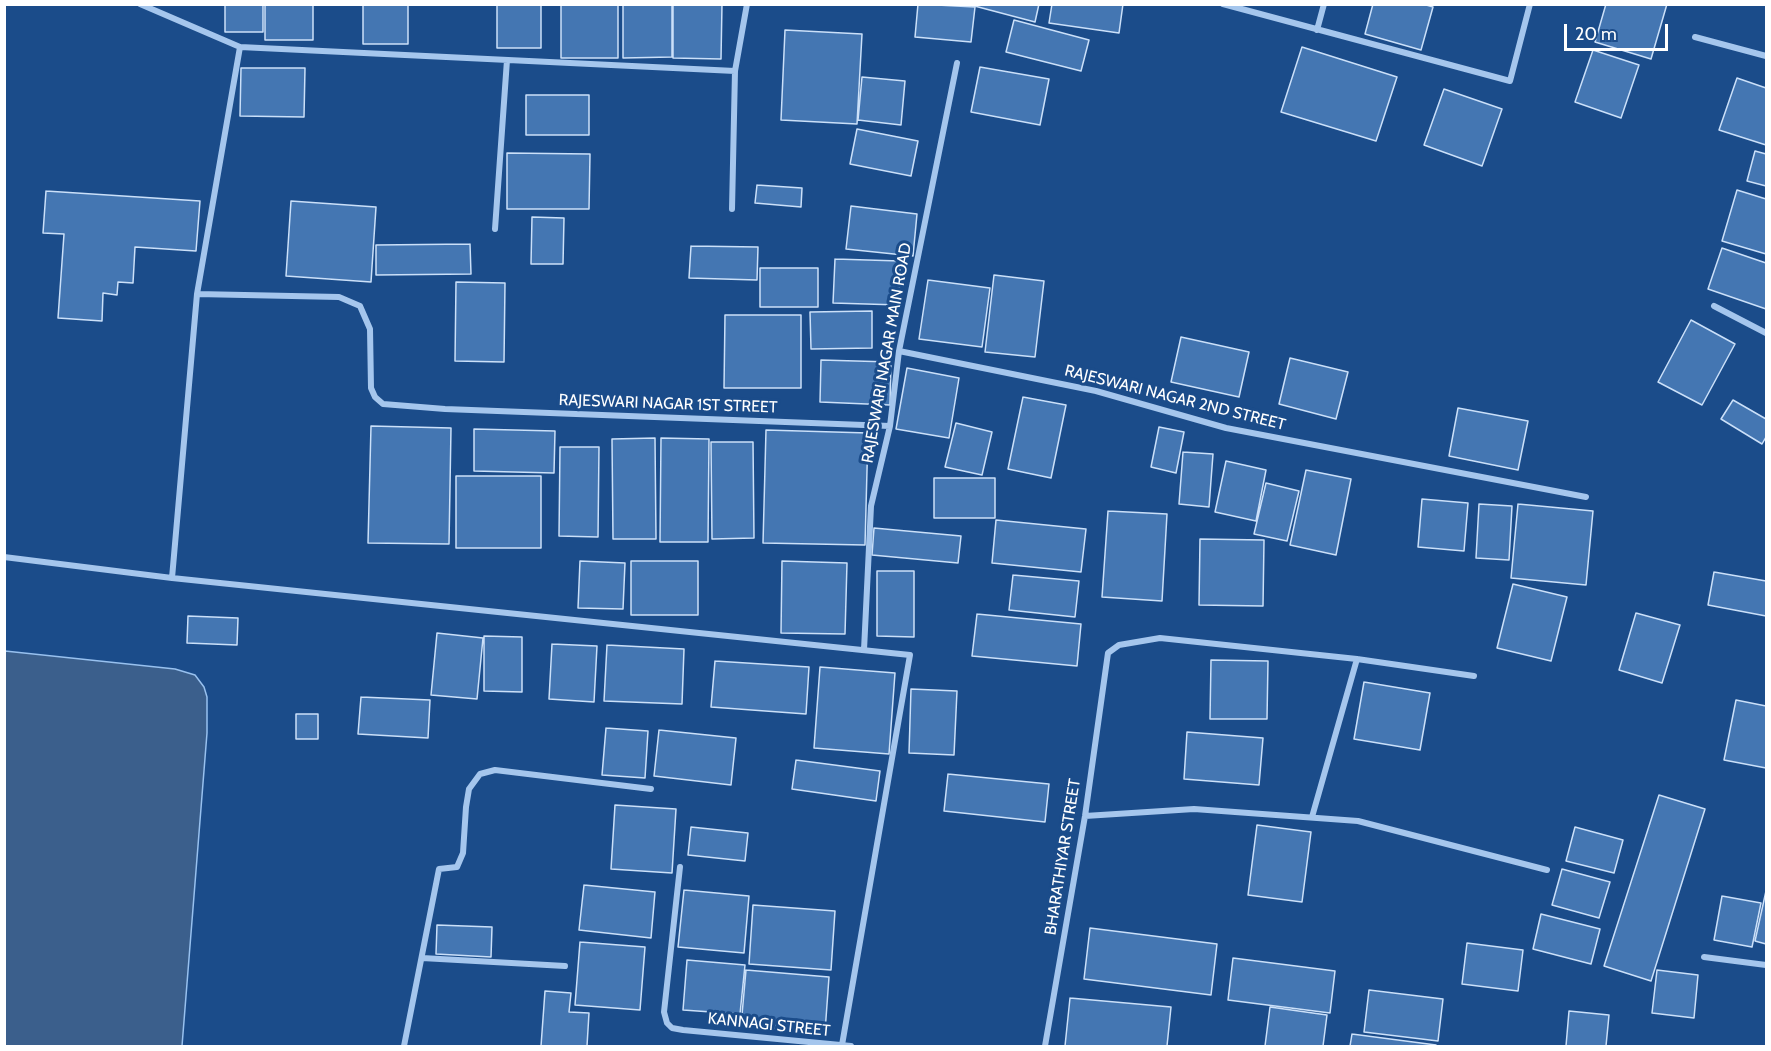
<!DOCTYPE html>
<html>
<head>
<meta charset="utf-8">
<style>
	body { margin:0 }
	#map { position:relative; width:1771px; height:1051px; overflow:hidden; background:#1b4c8a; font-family:Cabin,sans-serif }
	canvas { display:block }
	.frame { position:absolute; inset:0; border:6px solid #fff; pointer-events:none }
	.scale { position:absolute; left:1564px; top:24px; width:104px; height:27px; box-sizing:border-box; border:3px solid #fff; border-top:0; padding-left:8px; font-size:18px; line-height:21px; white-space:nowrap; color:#fff; -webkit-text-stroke:4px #1b4c8a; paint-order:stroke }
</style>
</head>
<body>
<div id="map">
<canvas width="1771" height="1051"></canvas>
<div class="frame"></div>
<div class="scale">20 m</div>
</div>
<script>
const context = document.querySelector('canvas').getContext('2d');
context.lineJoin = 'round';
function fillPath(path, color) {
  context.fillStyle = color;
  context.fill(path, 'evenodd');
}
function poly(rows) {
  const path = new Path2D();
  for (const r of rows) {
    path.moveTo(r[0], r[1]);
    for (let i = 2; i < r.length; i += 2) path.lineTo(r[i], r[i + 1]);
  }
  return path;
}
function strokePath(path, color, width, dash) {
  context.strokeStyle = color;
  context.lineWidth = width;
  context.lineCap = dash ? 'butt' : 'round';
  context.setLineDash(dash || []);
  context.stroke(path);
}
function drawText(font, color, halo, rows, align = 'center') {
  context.font = font + ' Cabin,sans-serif';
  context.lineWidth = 6;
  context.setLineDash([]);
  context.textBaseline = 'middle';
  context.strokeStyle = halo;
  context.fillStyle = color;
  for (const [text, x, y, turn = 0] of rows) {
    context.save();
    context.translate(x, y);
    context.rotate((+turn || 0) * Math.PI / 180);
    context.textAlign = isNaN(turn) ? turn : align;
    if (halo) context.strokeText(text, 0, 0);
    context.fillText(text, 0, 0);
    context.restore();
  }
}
const water = poly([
	[5,651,175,669,195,675,204,687,207,697,207,733,182,1046,5,1046,5,651]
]);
const building = poly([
	[225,4,263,4,263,32,225,32,225,4],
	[265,4,313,4,313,40,265,40,265,4],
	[363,4,408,4,408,44,363,44,363,4],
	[497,4,541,4,541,48,497,48,497,4],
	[561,4,618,4,618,58,561,58,561,4],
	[623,4,672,4,672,57,623,58,623,4],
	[673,4,722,4,721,59,673,58,673,4],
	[918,4,975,7,971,42,915,37,918,4],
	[967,4,1039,4,1035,22,967,4],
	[1052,4,1123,4,1119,33,1049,23,1052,4],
	[1373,4,1423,4,1433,7,1421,50,1365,34,1373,4],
	[1606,4,1667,4,1651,59,1595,42,1606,4],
	[1014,20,1089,40,1081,71,1006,52,1014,20],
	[785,30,862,34,857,124,781,120,785,30],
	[1302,47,1397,77,1376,141,1281,112,1302,47],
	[1593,50,1639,65,1621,118,1575,102,1593,50],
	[980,67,1049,79,1040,125,971,112,980,67],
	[241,68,305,68,304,117,240,116,241,68],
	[862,77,905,81,901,125,858,120,862,77],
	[1737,78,1766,88,1766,145,1719,130,1737,78],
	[1444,89,1502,109,1482,166,1424,145,1444,89],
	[526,95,589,95,589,135,526,135,526,95],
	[857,129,918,141,911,176,850,164,857,129],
	[1755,151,1766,154,1766,186,1747,181,1755,151],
	[507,153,590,154,589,209,507,209,507,153],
	[757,185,802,188,801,207,755,203,757,185],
	[1737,190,1766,199,1766,254,1722,241,1737,190],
	[46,191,200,201,196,251,135,247,133,283,118,282,117,295,103,293,102,321,58,318,64,234,43,233,46,191],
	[291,201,376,207,371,282,286,276,291,201],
	[851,206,917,214,913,256,846,249,851,206],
	[532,217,564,218,563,264,531,264,532,217],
	[470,244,471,274,376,275,376,245,470,244],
	[691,246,758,247,757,280,689,278,691,246],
	[1722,248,1766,263,1766,309,1708,289,1722,248],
	[835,259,900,261,899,305,833,303,835,259],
	[760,268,818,268,818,307,760,307,760,268],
	[994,275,1044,281,1035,357,985,352,994,275],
	[928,280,990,288,982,347,919,339,928,280],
	[456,282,505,283,504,362,455,361,456,282],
	[872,311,872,348,811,349,810,312,872,311],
	[725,315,801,315,801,388,724,388,725,315],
	[1691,320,1735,344,1702,405,1658,382,1691,320],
	[1181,337,1249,352,1239,397,1171,382,1181,337],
	[1290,358,1348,372,1336,419,1279,404,1290,358],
	[821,360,891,362,890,405,820,402,821,360],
	[907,368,959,378,949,438,896,429,907,368],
	[1023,397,1066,405,1051,478,1008,469,1023,397],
	[1733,400,1766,419,1766,437,1762,444,1721,419,1733,400],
	[1458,408,1528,421,1518,470,1449,456,1458,408],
	[956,423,992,432,982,475,945,467,956,423],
	[371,426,451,428,449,544,368,543,371,426],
	[1159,427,1184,432,1176,473,1151,467,1159,427],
	[474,429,555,431,554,473,474,471,474,429],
	[766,430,868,433,865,545,763,543,766,430],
	[655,438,656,539,613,539,612,439,655,438],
	[661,438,709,439,708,542,660,542,661,438],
	[711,442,753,442,754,538,712,539,711,442],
	[560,447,599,447,598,537,559,536,560,447],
	[1183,452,1213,454,1209,507,1179,504,1183,452],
	[1226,461,1266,470,1256,521,1215,512,1226,461],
	[1306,470,1351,479,1336,555,1290,545,1306,470],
	[456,476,541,476,541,548,456,548,456,476],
	[934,478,995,478,995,518,934,518,934,478],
	[1266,483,1299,491,1287,541,1254,534,1266,483],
	[1422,499,1468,503,1464,551,1418,547,1422,499],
	[1479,504,1512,506,1509,560,1476,558,1479,504],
	[1518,504,1593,511,1586,585,1511,578,1518,504],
	[1108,511,1167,514,1162,601,1102,597,1108,511],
	[996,520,1086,529,1081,572,992,563,996,520],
	[874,528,961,536,958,563,872,555,874,528],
	[1200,539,1264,540,1263,606,1199,605,1200,539],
	[580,561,625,563,623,609,578,608,580,561],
	[631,561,698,561,698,615,631,615,631,561],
	[782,561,847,563,845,634,781,633,782,561],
	[877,571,914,571,914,637,877,636,877,571],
	[1714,572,1766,581,1766,616,1708,605,1714,572],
	[1013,575,1079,581,1075,617,1009,610,1013,575],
	[1513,584,1567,597,1551,661,1497,648,1513,584],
	[1636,613,1680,625,1662,683,1619,670,1636,613],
	[977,614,1081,624,1077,666,972,656,977,614],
	[188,616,238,618,237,645,187,643,188,616],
	[437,633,483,638,477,699,431,695,437,633],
	[484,636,522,637,522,692,484,691,484,636],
	[552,644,597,646,594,702,549,699,552,644],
	[607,645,684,649,682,704,604,701,607,645],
	[1211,660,1268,661,1267,719,1210,719,1211,660],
	[715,661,809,667,806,714,711,707,715,661],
	[820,667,895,673,889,754,814,748,820,667],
	[1364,682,1430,693,1420,750,1354,739,1364,682],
	[911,689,957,691,954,755,909,753,911,689],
	[361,697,430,700,428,738,358,734,361,697],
	[1736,700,1766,706,1766,768,1724,760,1736,700],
	[296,714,318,714,318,739,296,739,296,714],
	[606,728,648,731,645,778,602,775,606,728],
	[659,730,736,738,731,785,654,776,659,730],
	[1187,732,1263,738,1259,785,1184,779,1187,732],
	[796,760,880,771,876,801,792,789,796,760],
	[948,774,1049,784,1045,822,944,811,948,774],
	[1659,795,1705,809,1651,981,1604,966,1659,795],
	[615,805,676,809,672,873,611,869,615,805],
	[1257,825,1311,832,1302,902,1248,895,1257,825],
	[691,827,748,833,745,861,688,855,691,827],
	[1575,827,1623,840,1614,873,1566,861,1575,827],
	[1562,869,1610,882,1599,918,1552,905,1562,869],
	[584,885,655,892,651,938,579,930,584,885],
	[684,890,749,896,744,953,678,947,684,890],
	[1766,891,1766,944,1755,941,1766,891],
	[1722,896,1761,903,1752,947,1714,940,1722,896],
	[753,905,835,911,831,970,749,964,753,905],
	[1541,914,1600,929,1591,964,1533,949,1541,914],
	[437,925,492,927,491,957,436,954,437,925],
	[1090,928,1217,944,1211,995,1084,979,1090,928],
	[580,942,645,947,640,1010,575,1005,580,942],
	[1467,943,1523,950,1518,991,1462,984,1467,943],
	[1233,958,1335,971,1330,1013,1228,1000,1233,958],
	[687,960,745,965,740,1014,683,1010,687,960],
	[746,970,829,977,825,1032,741,1026,746,970],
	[1657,970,1698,975,1694,1018,1652,1013,1657,970],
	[1369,990,1443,999,1438,1041,1364,1032,1369,990],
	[545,991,571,993,569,1012,589,1013,587,1046,541,1046,545,991],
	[1070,998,1171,1007,1167,1046,1065,1046,1070,998],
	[1270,1007,1327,1015,1323,1046,1265,1046,1270,1007],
	[1569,1011,1609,1015,1606,1046,1566,1046,1569,1011],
	[1352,1034,1436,1045,1436,1046,1350,1046,1352,1034]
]);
const street = poly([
	[140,4,240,47,735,71],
	[1223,4,1510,81,1530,4],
	[1317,30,1324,4],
	[1695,37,1766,56],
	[240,47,197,294,172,578,910,655,842,1045],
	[732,209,735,71,747,4],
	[495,229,507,60],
	[197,294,339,297,360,306,370,329,371,388,375,397,383,404,445,409,890,426],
	[1714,306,1766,333],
	[899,351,1096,391,1226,428,1586,497],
	[4,557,172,578],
	[864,650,871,506,890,426,899,351,957,63],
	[1085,816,1194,809,1358,821,1547,870],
	[1312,817,1357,659],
	[680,867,664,1012,667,1023,672,1028,683,1030,851,1046],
	[1704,957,1766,965],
	[422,958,565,966],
	[404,1046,439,869,457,867,463,853,466,807,469,789,480,774,495,770,651,789],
	[1045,1046,1085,816,1108,653,1119,645,1160,638,1357,659,1474,676]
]);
const streetNames = [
	["RAJESWARI NAGAR MAIN ROAD",887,353,-80],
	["RAJESWARI NAGAR 2ND STREET",1175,398,14],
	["RAJESWARI NAGAR 1ST STREET",668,404,2],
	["BHARATHIYAR STREET",1063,857,-81],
	["KANNAGI STREET",769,1025,6]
];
fillPath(water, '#3b5f8c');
strokePath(water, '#98c1ef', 1.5);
fillPath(building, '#4476b2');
strokePath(building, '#cbe0f9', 1.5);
strokePath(street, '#a5c6ed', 6);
drawText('16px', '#fff', '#1b4c8a', streetNames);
</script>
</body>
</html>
